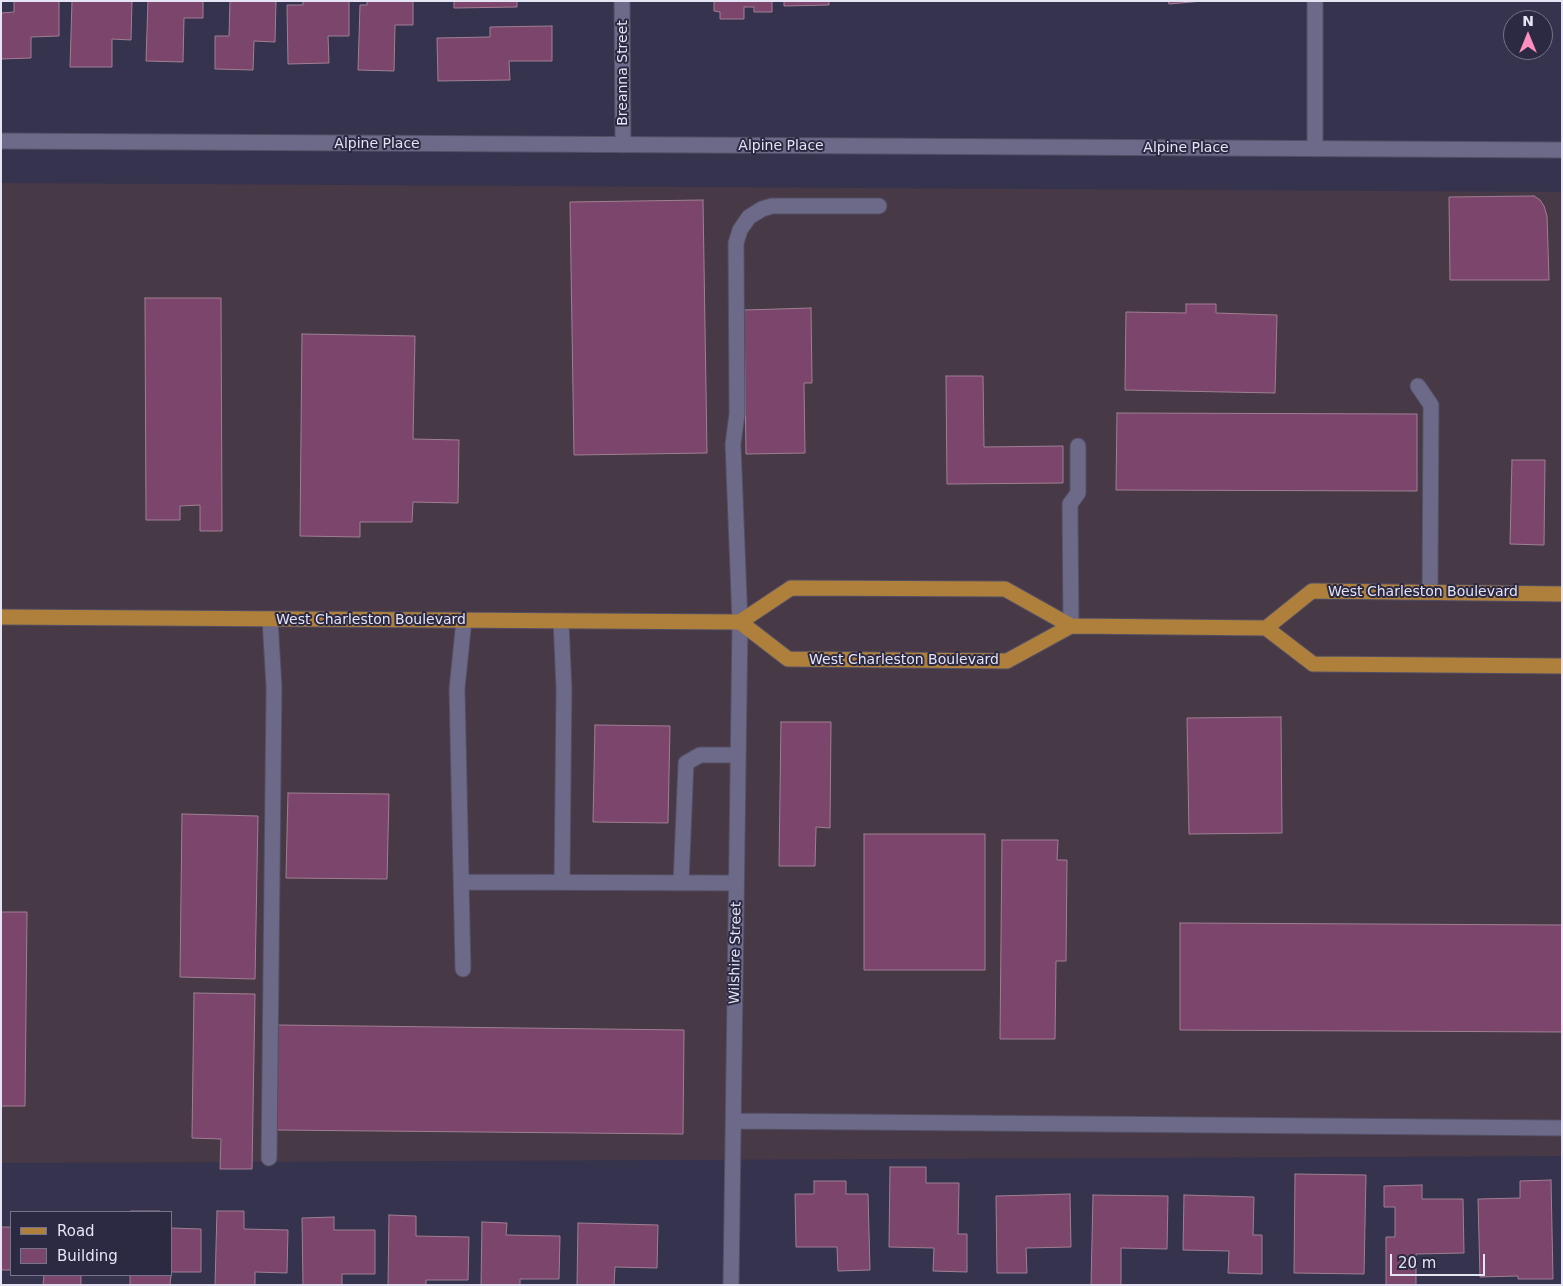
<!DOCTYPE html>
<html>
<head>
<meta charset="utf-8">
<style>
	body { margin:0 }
	#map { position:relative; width:1563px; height:1286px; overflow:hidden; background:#36334e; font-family:"DejaVu Sans",sans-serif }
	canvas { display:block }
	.frame { position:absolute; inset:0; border:2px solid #e5e4f5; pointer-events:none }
	.legend { position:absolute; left:10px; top:1211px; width:162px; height:65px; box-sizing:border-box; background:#2c2943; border:1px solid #76748a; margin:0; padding:6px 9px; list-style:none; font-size:15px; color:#e5e4f5 }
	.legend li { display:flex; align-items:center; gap:10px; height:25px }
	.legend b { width:25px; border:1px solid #76748a }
	.north { position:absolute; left:1503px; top:10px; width:50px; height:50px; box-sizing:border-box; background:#2c2943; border:1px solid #76748a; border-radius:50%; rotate:0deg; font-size:14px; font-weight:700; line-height:20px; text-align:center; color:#e5e4f5 }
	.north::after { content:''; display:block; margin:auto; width:18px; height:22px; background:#fe8ebe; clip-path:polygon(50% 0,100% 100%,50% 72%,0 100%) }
	.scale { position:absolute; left:1390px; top:1254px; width:95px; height:22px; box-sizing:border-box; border:2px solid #e5e4f5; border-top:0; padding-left:6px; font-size:15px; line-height:18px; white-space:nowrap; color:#e5e4f5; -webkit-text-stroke:4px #2c2943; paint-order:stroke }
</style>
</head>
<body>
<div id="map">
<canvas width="1563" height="1286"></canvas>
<div class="frame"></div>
<ul class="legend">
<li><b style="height:6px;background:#ae803c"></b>Road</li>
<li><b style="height:14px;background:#7c456b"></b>Building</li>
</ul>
<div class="north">N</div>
<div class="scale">20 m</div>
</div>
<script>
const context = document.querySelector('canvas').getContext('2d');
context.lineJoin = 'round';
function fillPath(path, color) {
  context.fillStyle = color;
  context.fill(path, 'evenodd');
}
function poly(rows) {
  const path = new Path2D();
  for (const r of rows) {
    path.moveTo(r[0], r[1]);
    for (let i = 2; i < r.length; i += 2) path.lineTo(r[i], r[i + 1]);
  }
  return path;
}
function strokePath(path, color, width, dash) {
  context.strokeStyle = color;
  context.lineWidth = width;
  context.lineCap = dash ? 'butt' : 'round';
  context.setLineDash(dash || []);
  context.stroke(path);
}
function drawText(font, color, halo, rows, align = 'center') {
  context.font = font + ' "DejaVu Sans",sans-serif';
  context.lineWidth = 4;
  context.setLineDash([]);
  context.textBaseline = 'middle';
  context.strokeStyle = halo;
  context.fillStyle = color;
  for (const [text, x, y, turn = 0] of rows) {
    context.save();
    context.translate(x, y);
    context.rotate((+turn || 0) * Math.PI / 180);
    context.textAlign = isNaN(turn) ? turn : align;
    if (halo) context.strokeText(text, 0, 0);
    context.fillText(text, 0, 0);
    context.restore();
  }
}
const commercial = poly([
	[1,183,1562,192,1562,1156,1,1163]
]);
const building = poly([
	[14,1,59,1,59,36,31,37,31,58,1,59,1,13,14,12,14,1],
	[72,1,132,1,131,40,112,39,112,67,70,67,72,1],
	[148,1,203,1,203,18,184,18,183,62,146,61,148,1],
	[230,1,276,1,275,42,254,41,253,70,215,69,215,36,229,36,230,1],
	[303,1,349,1,349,36,328,36,329,63,288,64,287,5,303,5,303,1],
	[367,1,413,1,413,25,395,25,394,71,358,70,360,5,367,5,367,1],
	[454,1,517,1,517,7,454,8,454,1],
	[714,1,772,1,772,12,754,12,754,7,744,7,744,19,720,19,720,12,714,11,714,1],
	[784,1,829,1,829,5,784,6,784,1],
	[1168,1,1203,1,1169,4,1168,1],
	[552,26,552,61,509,61,510,80,438,81,437,38,490,37,490,27,552,26],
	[1534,196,1540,200,1544,206,1547,216,1549,280,1450,280,1449,197,1534,196],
	[703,200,707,453,574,455,570,202,703,200],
	[145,298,221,298,222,531,200,531,200,505,180,506,180,520,146,520,145,298],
	[1186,304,1216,304,1216,313,1277,315,1275,393,1125,390,1126,312,1186,313,1186,304],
	[811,308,812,383,804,383,805,453,746,454,744,310,811,308],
	[302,334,415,336,413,439,459,440,458,503,413,502,412,522,360,522,360,537,300,536,302,334],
	[946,376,983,376,984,447,1063,446,1063,483,947,484,946,376],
	[1117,413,1417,414,1417,491,1116,490,1117,413],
	[1512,460,1545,460,1544,545,1510,544,1512,460],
	[1281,717,1282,833,1189,834,1187,718,1281,717],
	[781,722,831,722,830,828,816,827,815,866,779,866,781,722],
	[595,725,670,726,668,823,593,822,595,725],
	[288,793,389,794,387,879,286,878,288,793],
	[182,814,258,816,255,979,180,977,182,814],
	[864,834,985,834,985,970,864,970,864,834],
	[1002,840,1058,840,1057,860,1067,860,1066,961,1056,961,1055,1039,1000,1039,1002,840],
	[1,912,27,912,25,1106,1,1106,1,912],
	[1180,923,1562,925,1562,1032,1180,1030,1180,923],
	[194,993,255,994,252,1169,220,1169,221,1139,192,1138,194,993],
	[277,1025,684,1030,683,1134,276,1130,277,1025],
	[890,1167,926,1167,926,1183,959,1183,958,1234,967,1234,967,1272,933,1271,934,1248,889,1247,890,1167],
	[1295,1174,1366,1175,1364,1274,1294,1273,1295,1174],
	[1551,1180,1553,1279,1518,1279,1518,1276,1480,1277,1478,1199,1520,1198,1520,1181,1551,1180],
	[814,1181,846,1181,846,1194,868,1194,870,1270,838,1271,837,1247,796,1247,795,1194,814,1194,814,1181],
	[1422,1185,1422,1199,1463,1199,1464,1253,1416,1254,1416,1285,1386,1285,1386,1237,1395,1237,1395,1207,1384,1207,1384,1186,1422,1185],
	[1070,1194,1071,1247,1026,1248,1027,1273,997,1273,996,1196,1070,1194],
	[1093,1195,1168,1196,1167,1249,1121,1248,1121,1285,1091,1285,1093,1195],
	[1184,1195,1254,1197,1253,1235,1262,1235,1262,1274,1228,1273,1229,1251,1183,1250,1184,1195],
	[131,1211,160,1211,160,1212,130,1212,131,1211],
	[217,1211,244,1211,244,1229,288,1230,287,1273,255,1272,255,1285,215,1285,217,1211],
	[389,1215,416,1216,416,1236,469,1237,468,1280,426,1280,426,1285,388,1285,389,1215],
	[334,1217,334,1230,375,1230,375,1274,342,1274,342,1285,303,1285,302,1218,334,1217],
	[482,1222,507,1223,506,1235,560,1236,559,1279,520,1279,520,1285,481,1285,482,1222],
	[578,1223,658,1225,657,1268,615,1267,614,1285,577,1285,578,1223],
	[1,1227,11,1227,11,1270,1,1270,1,1227],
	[171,1228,201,1229,201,1272,171,1272,171,1228],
	[44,1275,81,1275,81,1285,43,1285,44,1275],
	[130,1275,171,1275,170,1285,130,1285,130,1275]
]);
const minor = poly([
	[622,1,623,145],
	[1315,1,1315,149],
	[1,141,1562,150],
	[1418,386,1431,405,1430,592],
	[561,621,564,689,562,881],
	[1071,626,1070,504,1078,493,1078,446],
	[461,882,736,883],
	[681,883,686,763,700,755,738,755],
	[463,969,457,689,464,620],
	[733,1121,1562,1128],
	[269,1158,274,687,270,619],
	[731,1285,740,622,733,444,737,414,736,243,740,230,749,217,762,209,772,206,879,206]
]);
const major = poly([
	[1,617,740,622,791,588,1005,589,1071,626,1266,628,1313,664,1562,666],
	[740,622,788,659,1007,661,1071,626],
	[1266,628,1312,591,1562,594]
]);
const streetNames = [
	["Breanna Street",623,73,-90],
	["Alpine Place",377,144],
	["Alpine Place",781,146],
	["Alpine Place",1186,148],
	["West Charleston Boulevard",1423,592],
	["West Charleston Boulevard",371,620],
	["West Charleston Boulevard",904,660],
	["Wilshire Street",736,953,-89]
];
fillPath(commercial, '#483947');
fillPath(building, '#7c456b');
strokePath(building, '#9f7f94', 1);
strokePath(minor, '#524f65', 17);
strokePath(major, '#524f65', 17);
strokePath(minor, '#6d6a89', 15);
strokePath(major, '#ae803c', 15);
drawText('14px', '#e5e4f5', '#2c2943', streetNames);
</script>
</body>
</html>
